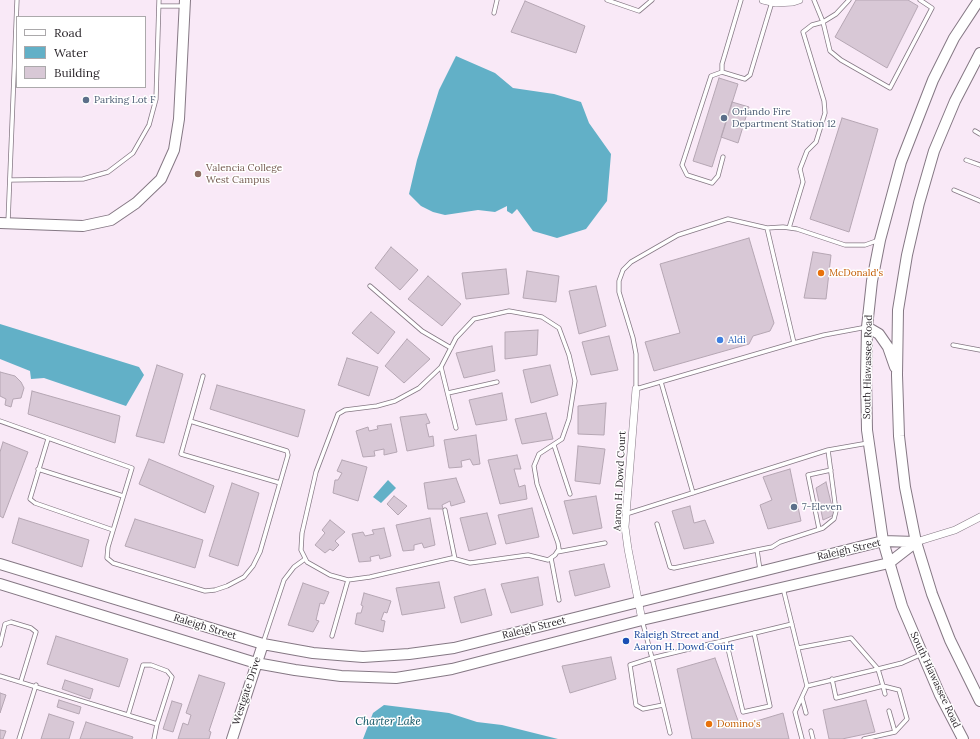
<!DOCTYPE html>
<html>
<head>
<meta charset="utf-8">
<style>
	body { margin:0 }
	#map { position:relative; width:980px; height:739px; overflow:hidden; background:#f9e9f7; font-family:Lora,serif }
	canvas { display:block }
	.legend { position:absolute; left:16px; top:16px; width:130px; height:72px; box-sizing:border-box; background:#fff; border:1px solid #aba9ab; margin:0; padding:5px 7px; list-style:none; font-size:12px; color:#2c272c }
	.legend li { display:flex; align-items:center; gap:8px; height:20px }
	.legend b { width:20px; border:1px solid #aba9ab }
</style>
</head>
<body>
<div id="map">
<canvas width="980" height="739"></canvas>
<ul class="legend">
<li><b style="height:5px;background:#fff"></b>Road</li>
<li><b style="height:11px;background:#62b0c7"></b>Water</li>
<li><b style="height:11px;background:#d8c8d6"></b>Building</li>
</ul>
</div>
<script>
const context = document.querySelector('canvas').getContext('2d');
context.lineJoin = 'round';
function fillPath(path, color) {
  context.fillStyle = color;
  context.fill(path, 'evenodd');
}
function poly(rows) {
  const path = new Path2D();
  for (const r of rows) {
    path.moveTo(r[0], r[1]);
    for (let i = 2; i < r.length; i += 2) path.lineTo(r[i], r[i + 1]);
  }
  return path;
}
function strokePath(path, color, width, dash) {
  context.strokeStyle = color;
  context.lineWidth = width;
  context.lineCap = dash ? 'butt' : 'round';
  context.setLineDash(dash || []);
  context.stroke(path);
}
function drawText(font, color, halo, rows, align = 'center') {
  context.font = font + ' Lora,serif';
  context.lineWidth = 3;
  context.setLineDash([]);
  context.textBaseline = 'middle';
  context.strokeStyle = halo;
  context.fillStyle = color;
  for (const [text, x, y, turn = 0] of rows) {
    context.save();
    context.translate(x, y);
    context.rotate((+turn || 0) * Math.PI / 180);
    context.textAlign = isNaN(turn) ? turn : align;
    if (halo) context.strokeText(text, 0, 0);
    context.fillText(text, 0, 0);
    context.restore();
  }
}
const water = poly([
	[456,56,495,73,513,88,554,94,581,102,589,123,611,154,607,201,586,229,557,238,533,231,517,209,512,214,507,211,507,206,495,212,478,210,445,215,433,212,421,206,409,194,417,160,439,90],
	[0,324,139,367,144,375,126,406,44,378,31,379,30,371,0,359],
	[388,480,396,488,381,503,373,497],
	[384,705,449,713,477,722,502,725,558,739,363,739,373,713]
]);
const building = poly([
	[856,0,908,0,918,6,887,68,835,37,856,0],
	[525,1,585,26,576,53,511,32,525,1],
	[719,78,738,84,712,167,693,161,719,78],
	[732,102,749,107,738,143,721,137,732,102],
	[842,118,878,129,849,232,810,219,842,118],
	[749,238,774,323,770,331,753,336,749,344,654,371,645,342,680,333,660,264,749,238],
	[391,247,418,270,400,290,375,268,391,247],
	[813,252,831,255,826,299,804,298,813,252],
	[506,269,509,294,466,299,462,273,506,269],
	[527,271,559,276,556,302,523,298,527,271],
	[428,276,461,304,442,326,408,299,428,276],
	[596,286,606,326,579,334,569,291,596,286],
	[371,312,395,332,378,354,352,333,371,312],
	[538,330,537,355,505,359,505,332,538,330],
	[609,336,618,370,591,375,582,342,609,336],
	[407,339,430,359,404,383,385,366,407,339],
	[492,346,495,371,464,378,456,353,492,346],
	[347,358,378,367,369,396,338,385,347,358],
	[157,365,183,374,164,443,136,436,157,365],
	[550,365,558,395,531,403,523,370,550,365],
	[0,372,15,376,21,382,24,388,21,398,13,399,11,407,5,405,6,399,0,396,0,372],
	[217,385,305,410,298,437,210,409,217,385],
	[32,391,120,416,115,443,28,414,32,391],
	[502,393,507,420,476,425,469,400,502,393],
	[606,403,604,435,578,434,578,406,606,403],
	[546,413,553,439,522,444,515,419,546,413],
	[426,414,430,423,426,424,429,437,433,436,434,446,407,451,400,417,426,414],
	[391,424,397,452,384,455,384,449,374,451,375,456,363,457,356,431,368,427,369,431,378,429,377,426,391,424],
	[476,435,480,464,473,465,470,459,461,461,462,467,449,468,444,440,476,435],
	[3,442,28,452,3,518,0,516,0,452,3,442],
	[578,446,605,449,600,484,575,481,578,446],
	[517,455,521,469,514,469,519,487,525,485,527,499,500,504,488,460,517,455],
	[149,459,214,486,205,513,139,484,149,459],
	[342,460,367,467,358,501,333,493,335,480,338,480,342,473,337,471,342,460],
	[790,469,801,521,768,529,760,505,772,500,763,477,790,469],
	[456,478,465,502,451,506,450,501,442,505,443,509,428,509,424,483,456,478],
	[826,482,834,515,823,520,816,488,826,482],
	[232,483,259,493,238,566,209,556,232,483],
	[394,496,407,506,398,515,387,504,394,496],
	[596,496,602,528,573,534,564,501,596,496],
	[690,506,694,523,705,520,714,543,684,549,672,511,690,506],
	[532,508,539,537,506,544,498,515,532,508],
	[487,513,496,544,469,551,460,518,487,513],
	[19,518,89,540,82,567,12,543,19,518],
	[430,518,435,545,424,548,422,543,414,545,414,550,403,551,396,525,430,518],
	[135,519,203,540,195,568,125,546,135,519],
	[330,520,345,532,335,541,339,545,333,551,330,549,325,553,315,545,325,533,322,530,330,520],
	[384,528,391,556,380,559,379,555,370,557,371,561,359,562,352,534,363,532,365,536,374,534,372,530,384,528],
	[604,564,610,587,575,596,569,571,604,564],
	[538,577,543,605,511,613,501,584,538,577],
	[439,582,445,608,402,615,396,588,439,582],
	[303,583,329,592,324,604,320,603,316,620,319,621,313,632,288,625,303,583],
	[485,589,492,615,461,623,454,597,485,589],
	[364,593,391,601,387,613,384,612,381,620,385,621,383,632,355,624,357,613,361,613,363,606,361,605,364,593],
	[56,636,128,659,119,687,47,664,56,636],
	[611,657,616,679,570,693,562,666,611,657],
	[715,658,740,726,783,713,789,739,692,739,677,669,715,658],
	[199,675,225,683,209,731,211,732,209,739,178,739,183,723,188,725,191,715,186,713,199,675],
	[65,680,93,689,90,699,62,689,65,680],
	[0,693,6,695,0,713,0,693],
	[59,700,81,707,79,714,57,707,59,700],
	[866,700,875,732,842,739,829,739,823,710,866,700],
	[172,701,182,704,173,732,163,729,172,701],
	[49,714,74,722,69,739,41,739,49,714],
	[86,722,133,737,132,739,80,739,86,722],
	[0,730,6,731,3,739,0,739,0,730]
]);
const lane = poly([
	[607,0,639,11,652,0],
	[741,0,722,64,722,72,745,79,750,75,772,2],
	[849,0,836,14,823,22,830,51,841,60,890,88,932,8,920,0],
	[159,6,184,6],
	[494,13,497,0],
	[722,72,711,76,682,165,687,175,712,183,718,176,723,157],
	[975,131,980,134],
	[966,160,980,165],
	[10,180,83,179,108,172,133,153,149,125,156,99,159,0],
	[954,190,980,201],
	[8,222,17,0],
	[767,228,794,343,824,335,867,327],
	[789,228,803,182,800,169,807,151,816,142,825,113,824,101,803,32,812,25,823,22,814,0],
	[370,286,422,331,451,348],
	[509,311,542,317,559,328,569,355,575,381,569,419,562,439,539,454,534,466,537,484,558,543,559,549,555,555,548,560,528,555,470,563,452,558,370,577,348,580,330,575,307,562,301,550,302,533,316,472,338,414,345,410,377,406,395,401,419,388,441,367,456,338,474,319,509,311],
	[794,343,636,389,636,354,633,338,619,292,619,281,623,270,631,262,678,235,728,219,767,228,783,227,797,229,845,245,865,245,879,240],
	[953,345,980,350],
	[441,367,456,428],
	[203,376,181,454,280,483],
	[661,382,693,493],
	[448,393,497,382],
	[0,421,132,468,108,547,107,558,113,563,205,591,215,590,227,586,244,577,253,566,260,552,288,455,287,451,190,421],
	[48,439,30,499,35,503,113,530],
	[554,445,570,494],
	[38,469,123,496],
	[445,510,455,559],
	[626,514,828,450,868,443],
	[657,524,670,567,674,568,757,550],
	[819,529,808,475,831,470],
	[557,552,605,543],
	[551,558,559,600],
	[760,570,757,550,772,547,780,542,823,528,834,519,836,511,828,450],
	[783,588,807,686,878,669,902,663,922,654],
	[642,620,652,658,792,624],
	[332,636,348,580],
	[726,640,743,712,770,706,754,633],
	[263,643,284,580,294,567,305,559],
	[0,645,5,624,11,622,31,628,36,632,21,681],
	[798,648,851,638,878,669,883,686,899,690,907,719,895,732,864,739],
	[0,676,157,724,154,739],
	[832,679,836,698,883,686,885,694],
	[802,698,806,713],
	[663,705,643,709,636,705,630,665,652,658,670,733],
	[889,711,895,732],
	[128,715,143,665,151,665,167,671,172,677,157,724],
	[811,731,813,739],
	[19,739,36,685],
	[802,739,795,712,807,686]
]);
const street = poly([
	[763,0,776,3,793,2,799,0],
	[636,389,625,527,628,549,642,620],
	[916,542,955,530,980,517]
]);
const secondary = poly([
	[980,53,955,101,934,151,919,203,907,255,898,310,897,375,899,436,905,487,916,542,932,594,950,640,980,701],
	[0,223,83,226,111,220,136,203,161,179,174,150,179,119,185,0],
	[867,327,879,334,888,347,895,367],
	[0,564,263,644,313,653,363,657,409,654,454,648,883,541,916,542],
	[0,584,256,663,295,670,341,676,396,678,452,669,642,620,889,563,916,542],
	[232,739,263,644],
	[963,739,940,695,902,606,883,541,867,430,866,377,867,327,872,281,880,240,901,162,933,80,954,38,979,0]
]);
const markers = [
	[86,100,4,"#5c6f8a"],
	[724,118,4,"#5c6f8a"],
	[198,174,4,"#8d6e63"],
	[821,273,4,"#e8710a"],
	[720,340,4,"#3f7fe0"],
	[794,507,4,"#5c6f8a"],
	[626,641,4,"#1a4fb4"],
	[709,724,4,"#e8710a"]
];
const serviceNames = [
	["Parking Lot F",94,100],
	["Orlando Fire",732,112],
	["Department Station 12",732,124],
	["7-Eleven",802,507]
];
const educationNames = [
	["Valencia College",206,168],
	["West Campus",206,180]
];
const foodNames = [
	["McDonald's",829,273],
	["Domino's",717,724]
];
const shopNames = [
	["Aldi",728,340]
];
const streetNames = [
	["South Hiawassee Road",868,367,-89],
	["Aaron H. Dowd Court",620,481,-87],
	["Raleigh Street",849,550,-13],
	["Raleigh Street",205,627,17],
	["Raleigh Street",534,628,-14],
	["South Hiawassee Road",935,680,65],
	["Westgate Drive",247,691,-72]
];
const transitNames = [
	["Raleigh Street and",634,635],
	["Aaron H. Dowd Court",634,647]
];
const waterNames = [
	["Charter Lake",388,722]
];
fillPath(water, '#62b0c7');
fillPath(building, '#d8c8d6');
strokePath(building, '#b5a6b3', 1);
strokePath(lane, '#857884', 5);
strokePath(street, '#857884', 8);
strokePath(secondary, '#857884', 12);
strokePath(lane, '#fff', 3.5);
strokePath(street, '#fff', 7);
strokePath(secondary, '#fff', 10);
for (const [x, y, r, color] of markers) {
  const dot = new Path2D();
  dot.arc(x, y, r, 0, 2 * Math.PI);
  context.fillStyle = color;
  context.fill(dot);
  strokePath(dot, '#fff', 1.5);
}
drawText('10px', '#4e5e75', '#fff', serviceNames, 'left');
drawText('10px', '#785e54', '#fff', educationNames, 'left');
drawText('10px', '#c56008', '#fff', foodNames, 'left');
drawText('10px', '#366cbe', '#fff', shopNames, 'left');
drawText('10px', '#2c272c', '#fff', streetNames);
drawText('10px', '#164399', '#fff', transitNames, 'left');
drawText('italic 11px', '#0c5161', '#fff', waterNames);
</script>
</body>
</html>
